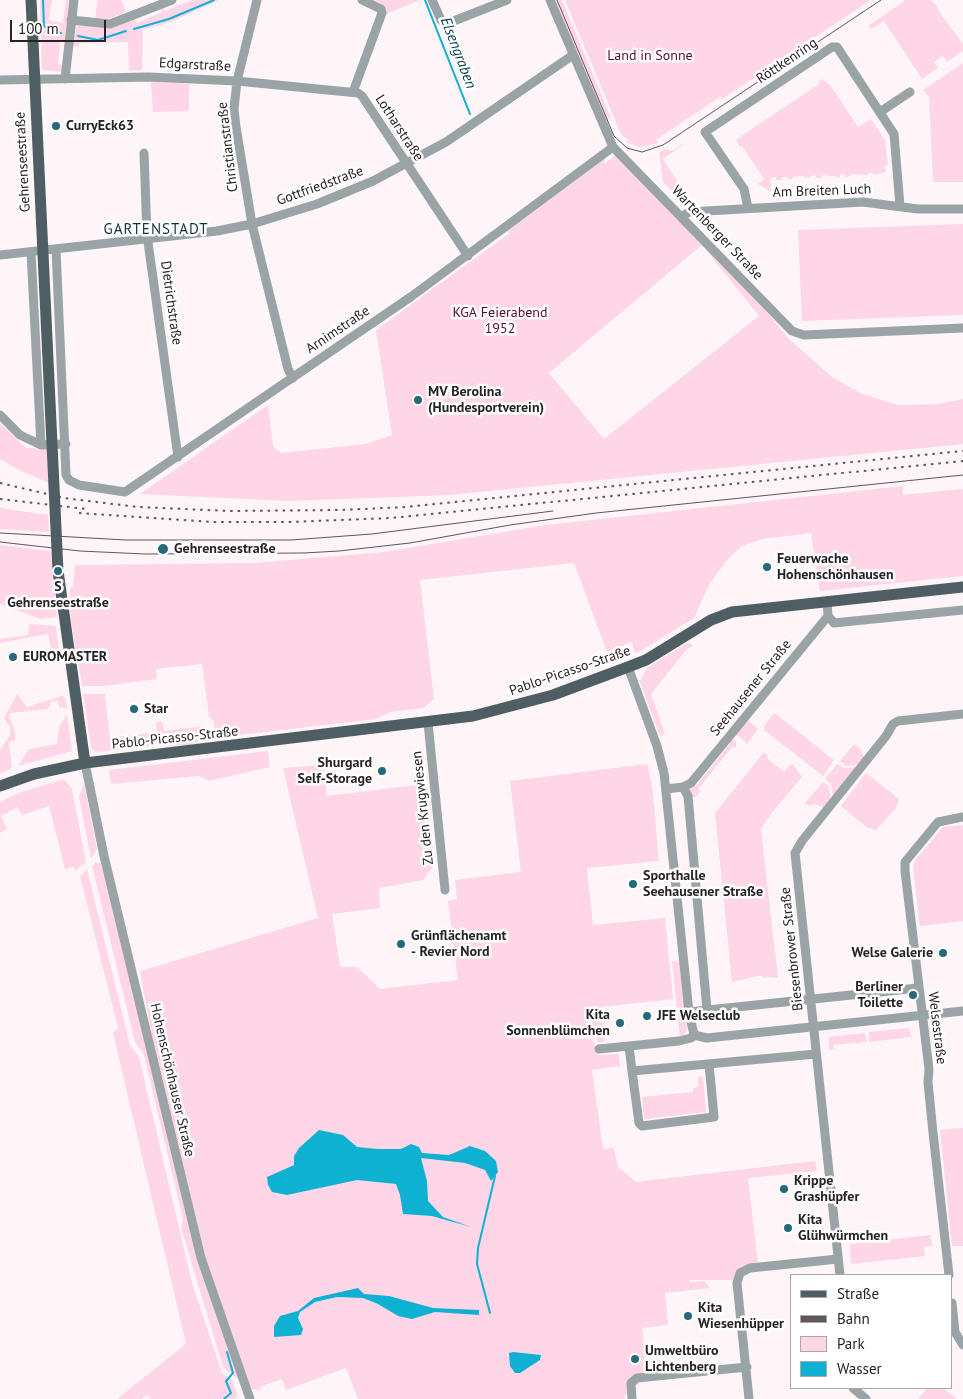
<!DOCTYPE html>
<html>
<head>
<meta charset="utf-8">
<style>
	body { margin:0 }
	#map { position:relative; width:963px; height:1399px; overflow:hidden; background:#fdf5f8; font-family:"PT Sans",sans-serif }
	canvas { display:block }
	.legend { position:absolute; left:790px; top:1274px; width:162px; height:115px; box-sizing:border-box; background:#fff; border:1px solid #a9a7a8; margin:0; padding:6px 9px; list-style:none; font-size:15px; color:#292225 }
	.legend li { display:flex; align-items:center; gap:10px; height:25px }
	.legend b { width:25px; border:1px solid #a9a7a8 }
	.scale { position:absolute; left:10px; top:20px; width:96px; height:22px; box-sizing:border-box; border:2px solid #292225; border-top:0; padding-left:6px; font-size:15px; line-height:18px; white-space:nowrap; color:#292225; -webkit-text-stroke:4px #fff; paint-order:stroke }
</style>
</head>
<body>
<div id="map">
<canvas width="963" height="1399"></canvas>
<ul class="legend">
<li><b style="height:6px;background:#4f5e62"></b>Straße</li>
<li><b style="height:6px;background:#5e5659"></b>Bahn</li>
<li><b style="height:14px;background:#ffd6e7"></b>Park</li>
<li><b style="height:14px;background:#0fb1d3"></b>Wasser</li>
</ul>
<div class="scale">100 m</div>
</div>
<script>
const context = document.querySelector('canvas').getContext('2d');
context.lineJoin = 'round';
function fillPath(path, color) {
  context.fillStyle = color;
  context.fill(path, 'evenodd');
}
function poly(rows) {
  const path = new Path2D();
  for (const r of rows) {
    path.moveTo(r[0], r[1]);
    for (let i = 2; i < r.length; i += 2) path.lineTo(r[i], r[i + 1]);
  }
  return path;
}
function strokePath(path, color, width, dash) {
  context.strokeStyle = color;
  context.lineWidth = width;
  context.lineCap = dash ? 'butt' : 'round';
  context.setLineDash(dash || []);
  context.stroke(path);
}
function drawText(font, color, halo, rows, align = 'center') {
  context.font = font + ' "PT Sans",sans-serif';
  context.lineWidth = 5;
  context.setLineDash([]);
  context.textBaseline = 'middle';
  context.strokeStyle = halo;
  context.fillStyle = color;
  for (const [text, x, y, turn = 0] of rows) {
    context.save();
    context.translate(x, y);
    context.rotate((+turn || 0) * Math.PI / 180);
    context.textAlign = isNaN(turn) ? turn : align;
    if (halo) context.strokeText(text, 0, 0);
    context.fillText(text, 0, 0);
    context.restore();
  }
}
const green = poly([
	[40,0,52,0,49,20,63,23,66,0,71,0,65,41,60,41,58,64,63,65,62,72,42,70],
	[98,0,121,0,126,12,108,19,95,18],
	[192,0,220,0,168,23,143,29,142,70,129,71,128,42,79,43,79,47,73,46,76,27,79,25,135,19,137,23,162,12,160,8,163,7,165,11],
	[373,0,420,0,386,14,383,5],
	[554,0,562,0,611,118,605,121],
	[565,0,871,0,722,99,720,97,657,139,658,143,639,147,626,142,628,140,621,134],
	[906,0,931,0,937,6,940,13,963,44,963,51,947,62,943,56,934,62,938,68,922,79,884,21,871,29,868,26],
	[963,63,963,182,933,182,929,97,923,90],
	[822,79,830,85,858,127,871,119,885,140,888,165,885,165,886,172,874,175,873,173,868,173,868,175,851,174,851,176,845,177,845,174,840,174,840,177,822,175,822,178,816,178,816,175,805,178,804,176,793,177,793,179,788,179,787,177,782,177,782,180,776,180,776,177,771,178,771,192,758,184,764,179,742,146,740,147,737,142,737,139,819,84,818,82],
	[151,81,189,84,189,111,153,112],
	[682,144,684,144,663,159,690,201,698,202,697,205,686,205,663,182,659,153,665,149,673,151],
	[616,155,762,306,789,339,832,377,860,393,898,405,938,404,963,399,963,444,449,495,291,501,140,494,268,405,273,446,281,453,366,444,392,435,376,330,510,233,505,231,605,157,604,164],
	[702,245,759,316,604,439,549,373],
	[963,224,963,315,802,321,798,230],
	[0,423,26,448,47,449,49,483,17,469,0,459],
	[903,486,903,495,963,489,963,576,820,591,811,533,762,539,742,546,728,559,710,583,694,618,637,653,634,652,632,642,607,652,574,563,420,580,434,699,424,708,390,712,376,719,231,736,215,736,214,721,209,717,202,664,156,669,157,679,104,686,82,686,71,621,70,588,73,587,75,565,255,563,384,552,546,525],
	[0,508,48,515,49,532,0,529],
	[0,545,51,551,57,617,40,619,0,604],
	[29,624,56,626,60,659,53,661,48,634,0,643,0,639,28,635],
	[689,642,693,646,687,649,651,694,665,734,660,736,640,681,647,668],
	[17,694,27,707,62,696,65,698,67,709,59,707,58,701,51,702,48,709,11,713,9,716,15,731,15,740,9,742,12,768,0,774,0,750,10,735,10,727,4,718],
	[83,694,105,694,110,738,149,733,151,746,96,752,91,747],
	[67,714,72,751,18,766,29,749,57,744,59,727],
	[773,714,776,714,834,760,823,776,764,730,764,726],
	[746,719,758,729,746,745,746,742,735,734],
	[156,722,162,722,164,731,205,726,207,737,189,745,158,746],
	[730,739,736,741,736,748,733,746,698,789,701,791,696,797,691,797,689,789,692,791,690,788,693,785,695,787,730,744,728,742],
	[854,744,860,748,865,760,861,765,846,766,840,761],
	[268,751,270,767,209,781,199,776,111,784,109,770],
	[764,752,768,756,767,758,784,772,792,763,802,777,771,814,761,829,778,978,762,977,762,975,732,982,715,813],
	[647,764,652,785,659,861,587,868,593,925,665,918,673,999,601,1007,605,1042,598,1042,594,1035,568,1035,571,1039,592,1039,599,1055,619,1054,620,1066,592,1070,603,1149,614,1148,618,1167,636,1182,815,1161,817,1171,748,1178,758,1264,734,1280,689,1280,689,1282,704,1281,710,1288,665,1293,668,1325,642,1328,647,1374,638,1375,629,1395,625,1395,625,1399,358,1399,346,1368,286,1390,282,1379,260,1387,261,1390,251,1389,213,1288,195,1221,156,1059,140,971,318,918,283,768,323,765,327,796,425,784,435,864,423,880,379,888,380,908,332,914,340,967,357,967,380,989,458,980,448,901,457,899,455,880,521,872,510,781],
	[837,764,844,768,859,767,833,798,831,784,825,779],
	[866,773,899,799,896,808,876,830,868,828,841,806],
	[64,779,72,789,86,862,75,871,74,867,65,869,49,806,22,815,17,807,1,816,7,829,0,833,0,802,18,793],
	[823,782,829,786,831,802,823,807,814,804,809,806,805,803],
	[84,783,97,849,91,859,79,797],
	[963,825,963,921,920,926,913,868,915,860,943,827],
	[96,862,101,864,108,886,197,1260,239,1380,223,1367,181,1228,183,1219,144,1055,135,1042,92,866],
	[87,869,130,1045,139,1057,192,1283,222,1373,233,1381,238,1396,235,1399,150,1399,148,1395,141,1399,117,1399,186,1344,113,1033,118,1028,80,876],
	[672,961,681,962,687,1029,684,1035,680,1038],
	[909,1028,912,1041,910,1037,869,1042,869,1032],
	[865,1033,867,1042,833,1045,834,1049,829,1050,829,1037],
	[703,1076,706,1112,644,1119,642,1097,693,1092,693,1088,698,1087,698,1077],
	[963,1128,963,1246,952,1246,940,1130],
	[930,1235,933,1246,924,1247,925,1256,851,1264,850,1244],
	[927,1388,943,1388,957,1399,918,1399]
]);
const water = poly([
	[319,1130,343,1135,357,1147,378,1149,401,1149,411,1144,419,1147,422,1153,449,1155,470,1146,485,1151,496,1161,498,1172,491,1181,485,1170,465,1163,421,1158,427,1181,428,1201,443,1217,471,1227,432,1216,403,1214,400,1195,396,1184,357,1180,287,1195,272,1192,268,1185,267,1177,294,1165,294,1156,299,1148],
	[358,1288,364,1294,389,1296,433,1308,479,1310,479,1315,435,1312,412,1319,398,1316,378,1304,363,1298,337,1297,315,1302,300,1312,298,1318,303,1329,301,1335,274,1337,274,1326,280,1316,298,1311,314,1298],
	[509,1353,513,1352,541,1355,540,1360,520,1373,515,1373,510,1366]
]);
const stream = poly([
	[43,0,44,26,52,31,61,33],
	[425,0,470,114],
	[134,29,169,19,214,0],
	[78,36,98,40,126,31],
	[490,1313,477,1264,478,1248,495,1176],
	[224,1399,231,1393,226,1381,233,1373,227,1352]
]);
const minor = poly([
	[257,0,237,81,234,109,236,127,252,224,288,369,293,378],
	[432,0,441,20,446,24,507,0],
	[550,0,613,147,792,331,804,335,963,328],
	[71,20,110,24,172,0],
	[65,79,74,0],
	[0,80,149,77,237,81,358,93,362,96,468,256],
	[353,92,382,13,381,9,362,0],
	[880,112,910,92],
	[144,153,147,235,178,457],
	[748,208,744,189,705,132,832,47,837,47,894,134,900,206],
	[683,216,689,212,863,202,918,209,963,209],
	[56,249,66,475,69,480,79,485,125,492,412,296,613,147],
	[31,252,41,445],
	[0,255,217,231,252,224,317,204,373,181,446,142,573,55],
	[0,415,20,435,41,445,66,444],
	[828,616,834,623,963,610],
	[628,667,657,746,664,773,689,1012,694,1035],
	[428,723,445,890],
	[85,763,104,856,201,1258,250,1399],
	[683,787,688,796,707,1010],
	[666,789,683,787,691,783,828,616,827,601],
	[689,1012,918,988],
	[694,1035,707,1038,963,1011],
	[629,1046,632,1071,816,1054],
	[599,1049,679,1041,691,1038,694,1035],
	[632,1071,639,1123,642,1126,714,1117,709,1064],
	[840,1275,795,853,802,841,886,736,893,724,898,721,963,714],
	[949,1275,933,1133,928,1082,929,1069,905,871,905,862,938,822,963,817],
	[952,1303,955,1332,963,1345],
	[853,1388,866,1399],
	[632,1399,631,1383,637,1378,747,1367],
	[749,1399,737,1283,740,1273,750,1268,838,1259]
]);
const major = poly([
	[31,0,58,571,85,763],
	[0,786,34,774,85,763,473,716,553,695,628,667,646,660,711,620,732,612,963,587]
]);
const tram = poly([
	[557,0,614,136,627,148,642,152,663,145,881,0],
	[0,533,126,540,291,540,372,534,553,511],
	[0,542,80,551,145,554,304,553,339,551,410,543,510,525,596,513,963,475]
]);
const rail = poly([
	[0,483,64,498,138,507,230,511,341,510,406,507,963,451],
	[0,499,86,509],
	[79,513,214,522,290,522,391,518,963,461]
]);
const markers = [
	[56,126,5,"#25697b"],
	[418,400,5,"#25697b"],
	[163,549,6,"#25697b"],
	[767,567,5,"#25697b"],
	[58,571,5,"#25697b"],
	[13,657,5,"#25697b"],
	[134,709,5,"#25697b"],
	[382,771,5,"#25697b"],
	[633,884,5,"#25697b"],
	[401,944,5,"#25697b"],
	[943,953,5,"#25697b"],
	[913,995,5,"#25697b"],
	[647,1016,5,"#25697b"],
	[620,1023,5,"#25697b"],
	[784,1189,5,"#25697b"],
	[788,1228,5,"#25697b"],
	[688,1316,5,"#25697b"],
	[635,1359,5,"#25697b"]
];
const parkNames = [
	["Land in Sonne",650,56],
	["KGA Feierabend",500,313],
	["1952",500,329]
];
const streetNames = [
	["Röttkenring",787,61,-34],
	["Edgarstraße",195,65,3],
	["Lotharstraße",399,128,57],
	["Christianstraße",228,147,-97],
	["Gehrenseestraße",23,162,-93],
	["Gottfriedstraße",320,186,-20],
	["Am Breiten Luch",822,191,-2],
	["Wartenberger Straße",717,233,46],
	["Dietrichstraße",171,303,82],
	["Arnimstraße",338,330,-34],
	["Pablo-Picasso-Straße",570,671,-19],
	["Seehausener Straße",751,688,-51],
	["Pablo-Picasso-Straße",175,738,-6],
	["Zu den Krugwiesen",423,808,-96],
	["Biesenbrower Straße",792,949,-96],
	["Welsestraße",937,1028,83],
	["Hohenschönhauser Straße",172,1080,77]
];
const poiNames = [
	["CurryEck63",66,126],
	["MV Berolina",428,392],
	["(Hundesportverein)",428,408],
	["Gehrenseestraße",174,549],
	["Feuerwache",777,559],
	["Hohenschönhausen",777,575],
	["S",58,587,"center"],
	["Gehrenseestraße",58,603,"center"],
	["EUROMASTER",23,657],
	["Star",144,709],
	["Shurgard",372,763,"right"],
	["Self-Storage",372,779,"right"],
	["Sporthalle",643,876],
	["Seehausener Straße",643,892],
	["Grünflächenamt",411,936],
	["- Revier Nord",411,952],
	["Welse Galerie",933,953,"right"],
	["Berliner",903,987,"right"],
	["Toilette",903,1003,"right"],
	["Kita",610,1015,"right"],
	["Sonnenblümchen",610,1031,"right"],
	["JFE Welseclub",657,1016],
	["Krippe",794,1181],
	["Grashüpfer",794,1197],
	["Kita",798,1220],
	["Glühwürmchen",798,1236],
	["Kita",698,1308],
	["Wiesenhüpper",698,1324],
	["Umweltbüro",645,1351],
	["Lichtenberg",645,1367]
];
const waterNames = [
	["Elsengraben",458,53,69]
];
const neighbourhoodNames = [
	["GARTENSTADT",156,230]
];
fillPath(green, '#ffd6e7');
fillPath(water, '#0fb1d3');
strokePath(stream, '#0fb1d3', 2);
strokePath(minor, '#9aa3a5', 9);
strokePath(major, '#4f5e62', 11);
strokePath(tram, '#5e5659', 1);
strokePath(rail, '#5e5659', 2, [2.5, 5]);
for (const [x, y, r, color] of markers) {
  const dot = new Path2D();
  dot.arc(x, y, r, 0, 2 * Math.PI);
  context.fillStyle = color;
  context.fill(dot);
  strokePath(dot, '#fff', 2);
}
drawText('14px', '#5c0639', '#fff', parkNames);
drawText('14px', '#292225', '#fff', streetNames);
drawText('bold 14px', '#292225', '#fff', poiNames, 'left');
drawText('italic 15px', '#003f4d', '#fff', waterNames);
context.letterSpacing = '1px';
drawText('15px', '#12313a', '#fff', neighbourhoodNames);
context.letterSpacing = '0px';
</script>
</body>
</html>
